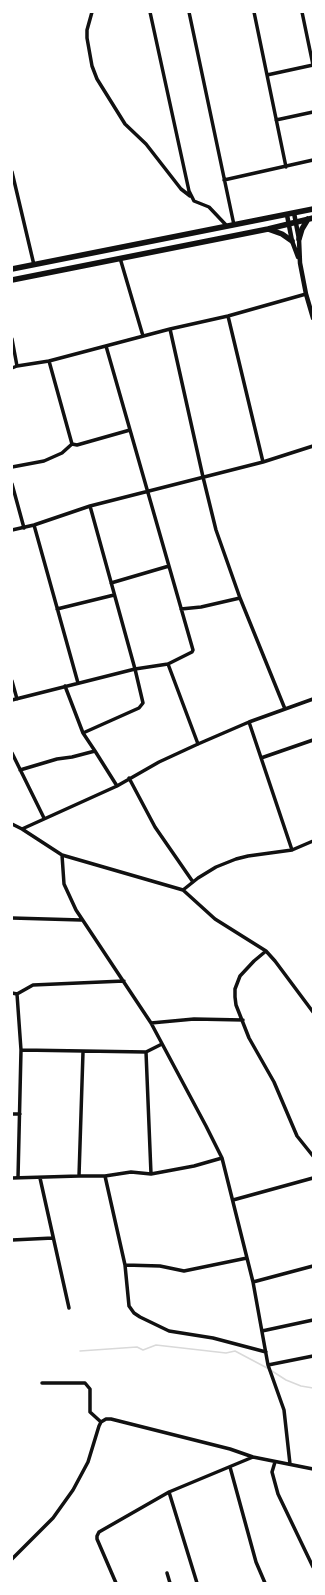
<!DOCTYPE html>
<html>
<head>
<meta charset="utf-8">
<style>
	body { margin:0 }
	#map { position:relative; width:325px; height:1595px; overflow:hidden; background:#fff; font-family:Jost,sans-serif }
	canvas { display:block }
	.frame { position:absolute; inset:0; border:13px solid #fff; pointer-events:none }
</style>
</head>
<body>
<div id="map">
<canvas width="325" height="1595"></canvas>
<div class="frame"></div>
</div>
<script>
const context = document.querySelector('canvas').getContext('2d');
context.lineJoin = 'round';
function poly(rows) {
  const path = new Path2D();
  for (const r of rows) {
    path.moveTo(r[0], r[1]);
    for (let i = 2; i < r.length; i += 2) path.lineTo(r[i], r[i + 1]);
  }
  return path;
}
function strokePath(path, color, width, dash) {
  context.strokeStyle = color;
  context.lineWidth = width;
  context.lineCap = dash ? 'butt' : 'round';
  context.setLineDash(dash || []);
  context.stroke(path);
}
const stream = poly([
	[80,1351,137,1347,143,1350,156,1345,226,1353,235,1351,269,1369],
	[272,1371,286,1380,301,1386,313,1388]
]);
const minor = poly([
	[92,12,87,30,87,38,92,66,97,79,125,124,146,144,181,189,190,196],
	[150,12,189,191,194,201,209,207,227,226],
	[189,12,234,225],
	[254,12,286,167],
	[302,12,313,65],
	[267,75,313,65],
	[276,120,313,112],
	[12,172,34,265],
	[224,180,313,160],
	[120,258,143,336],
	[228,316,263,462],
	[170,329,203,477,216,530,240,598],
	[12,339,17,366],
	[49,361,72,444,77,445,130,430],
	[12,368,17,366,49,361,170,329,228,316,306,294],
	[12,467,44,461,62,453,72,444],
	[12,484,24,528],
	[34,525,78,683],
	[12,530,34,525,90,506,263,462,313,446],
	[111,583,169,566],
	[57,609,114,595],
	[181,609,201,607,240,598,285,709],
	[168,664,198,744],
	[12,681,17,699],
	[65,686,83,733,95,751,117,786],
	[12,700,135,669,168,664,192,652,193,650,106,346],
	[249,722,292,850],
	[83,733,139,708,143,703,135,669,90,506],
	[12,753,44,818],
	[261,758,313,740],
	[20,770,57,759,72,757,95,751],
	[129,778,155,827,193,882],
	[12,824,22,829,62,855,183,890,215,919,266,951,275,961,313,1012],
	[22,829,117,786,159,762,198,744,249,722,313,699],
	[62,855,64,884,76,910,151,1023,206,1126,222,1158,253,1282,268,1365,284,1410,290,1464],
	[183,890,198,878,216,867,236,859,248,856,292,850,313,841],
	[12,918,81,920],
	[266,951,254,961,240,976,235,989,235,997,236,1005,249,1038,274,1082,297,1136,313,1156],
	[12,993,17,994,21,1050,18,1178],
	[17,994,33,985,124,981],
	[151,1023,194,1019,243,1020],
	[21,1050,146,1052,162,1044],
	[146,1052,151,1174],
	[12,1114,20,1114],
	[79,1176,83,1052],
	[105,1176,125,1265,129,1306,134,1313,140,1317,169,1331,213,1338,266,1352],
	[12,1178,79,1176,105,1176,131,1172,151,1174,194,1166,222,1158],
	[40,1178,69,1308],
	[233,1200,313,1178],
	[12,1240,53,1238],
	[125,1265,160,1266,184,1271,247,1258],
	[253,1282,313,1266],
	[262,1331,313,1320],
	[268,1365,313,1356],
	[42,1383,85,1383,90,1389,90,1412,101,1422],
	[275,1462,272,1472,278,1494,313,1567],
	[230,1467,256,1562,265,1583],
	[169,1492,197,1583],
	[12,1559,53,1518,73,1490,88,1462,99,1426,101,1422,106,1419,111,1419,230,1449,253,1457,313,1469],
	[167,1573,170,1583],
	[116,1583,97,1539,97,1536,99,1532,169,1492,253,1457]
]);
const tertiary = poly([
	[294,213,299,239,300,263,306,294,313,318],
	[287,215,292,241,298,257]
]);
const primary = poly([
	[268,229,282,234,292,241],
	[299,239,302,229,308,219],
	[12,269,313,209],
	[12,280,268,229,313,218]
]);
strokePath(stream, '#d9d9d9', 1.5);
strokePath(minor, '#111', 3.5);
strokePath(tertiary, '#111', 4.5);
strokePath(primary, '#111', 5.5);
</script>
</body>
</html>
